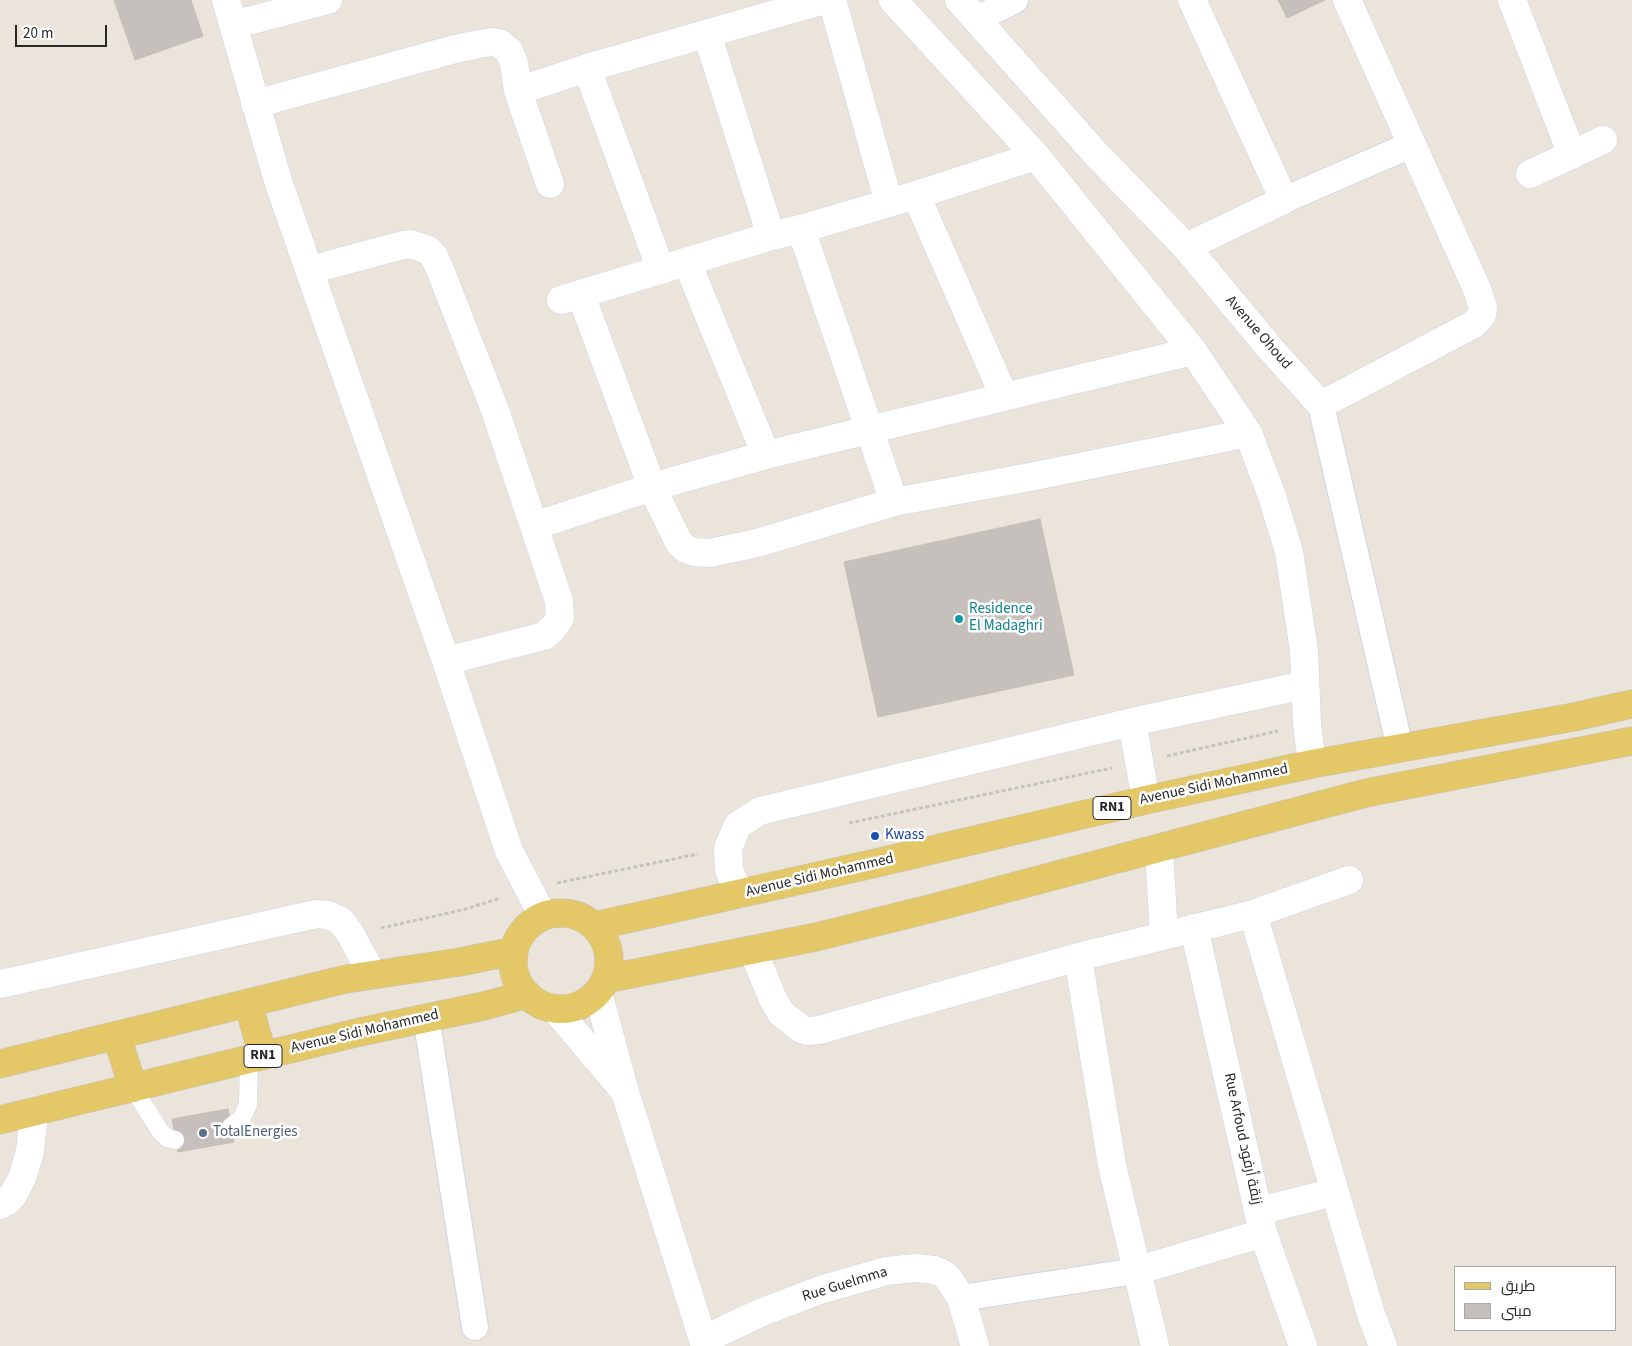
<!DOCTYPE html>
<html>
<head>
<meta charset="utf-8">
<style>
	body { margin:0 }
	#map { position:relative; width:1632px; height:1346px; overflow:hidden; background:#eae4db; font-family:"Source Sans 3",Cairo,sans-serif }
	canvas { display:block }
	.legend { position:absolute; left:1454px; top:1266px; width:162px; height:65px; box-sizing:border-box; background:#fff; border:1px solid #a9a9a9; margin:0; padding:6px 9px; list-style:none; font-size:15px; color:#282828 }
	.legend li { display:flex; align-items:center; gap:10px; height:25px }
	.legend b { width:25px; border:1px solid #a9a9a9 }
	.scale { position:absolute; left:15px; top:25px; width:92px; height:22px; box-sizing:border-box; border:2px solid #282828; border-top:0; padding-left:6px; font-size:15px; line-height:18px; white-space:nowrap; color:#282828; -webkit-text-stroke:4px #fff; paint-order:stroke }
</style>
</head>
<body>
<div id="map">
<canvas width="1632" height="1346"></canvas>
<ul class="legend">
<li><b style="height:6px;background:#e4c766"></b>طريق</li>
<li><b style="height:14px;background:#c5c0bb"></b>مبنى</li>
</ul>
<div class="scale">20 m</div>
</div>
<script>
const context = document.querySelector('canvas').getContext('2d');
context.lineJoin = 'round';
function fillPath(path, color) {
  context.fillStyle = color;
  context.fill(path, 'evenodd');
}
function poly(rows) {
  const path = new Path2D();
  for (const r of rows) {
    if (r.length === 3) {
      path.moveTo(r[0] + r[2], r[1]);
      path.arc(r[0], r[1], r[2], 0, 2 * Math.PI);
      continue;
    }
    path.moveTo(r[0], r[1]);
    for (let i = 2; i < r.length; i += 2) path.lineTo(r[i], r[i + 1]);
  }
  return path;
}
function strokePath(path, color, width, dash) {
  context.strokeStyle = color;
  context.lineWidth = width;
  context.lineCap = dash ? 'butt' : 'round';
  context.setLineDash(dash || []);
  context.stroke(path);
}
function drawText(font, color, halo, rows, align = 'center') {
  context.font = font + ' "Source Sans 3",Cairo,sans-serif';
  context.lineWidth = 5;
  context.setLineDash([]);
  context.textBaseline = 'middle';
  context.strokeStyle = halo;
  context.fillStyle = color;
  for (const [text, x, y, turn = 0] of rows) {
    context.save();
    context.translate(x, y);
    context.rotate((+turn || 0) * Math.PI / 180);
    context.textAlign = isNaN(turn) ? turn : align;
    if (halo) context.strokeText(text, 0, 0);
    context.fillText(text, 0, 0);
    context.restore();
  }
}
const building = poly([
	[114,0,191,0,203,36,135,60,114,0],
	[1278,0,1325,0,1287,18,1278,0],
	[1040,519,1074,675,878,717,844,562,1040,519],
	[228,1109,234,1142,178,1152,172,1119,228,1109]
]);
const path = poly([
	[1167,756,1278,731],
	[849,823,1112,768],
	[557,883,698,854],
	[381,928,462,910,501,898]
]);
const service = poly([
	[133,1088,160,1131,167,1138,175,1140],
	[231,1127,242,1118,248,1104,249,1060]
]);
const pedestrian = poly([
	[975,20,1015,0],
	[1284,200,1413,144],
	[1321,405,1400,748],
	[426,1017,475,1327],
	[961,1298,1136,1271]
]);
const minor = poly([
	[226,0,278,181,446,661,509,851,543,916],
	[832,0,889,203],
	[893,0,1036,156,1193,351,1248,433,1272,496,1289,552,1304,651,1307,724,1312,764],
	[959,0,1097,155,1186,247,1268,346,1321,405,1474,324,1482,315,1483,307,1477,289,1347,0],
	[1512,0,1572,155],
	[233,25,328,0],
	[707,34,771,236],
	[587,68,661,270],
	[518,91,587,68,824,0],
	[255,104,455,49,479,44,492,42,499,43,509,51,514,63,518,91,550,184],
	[1530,174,1603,140],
	[916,195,1004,396],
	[801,229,894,502],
	[1186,247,1284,200,1192,0],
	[687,262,766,455],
	[310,270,403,245,411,244,428,250,434,256,441,272,495,410,559,601,560,618,554,627,544,636,446,661],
	[581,295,652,487,679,543,686,549,694,552,710,553,757,543,894,502,1035,476,1248,433],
	[561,300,771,236,801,229,916,195,1036,156],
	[534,526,652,487,766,455,1193,351],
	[1132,722,1146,800],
	[1159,849,1164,935],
	[739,894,729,870,728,848,738,825,760,811,1132,722,1305,685],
	[1253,914,1371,1314,1383,1346],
	[1194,928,1263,1233,1303,1346],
	[753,951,773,999,781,1013,801,1029,807,1031,819,1030,1078,957,1253,914,1349,880],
	[1078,957,1112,1165,1155,1346],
	[0,984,316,914,328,915,341,921,351,935,372,974],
	[598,993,625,1092,705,1346],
	[555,1009,621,1087],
	[0,1205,6,1202,13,1195,22,1178,30,1152,34,1112],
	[1258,1211,1335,1192],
	[1136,1271,1263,1233],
	[703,1340,760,1313,820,1290,886,1271,916,1268,934,1270,942,1273,948,1278,961,1298,975,1346]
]);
const primary = poly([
	[561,961,48],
	[595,926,872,864,1146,800,1312,764,1574,717,1632,704],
	[606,979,816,937,933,908,1366,793,1632,741],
	[248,1003,263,1056],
	[117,1036,133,1088],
	[0,1064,346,979,460,962,514,951],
	[0,1120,360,1032,484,1006,527,994]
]);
const markers = [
	[959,619,5,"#0f9aa8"],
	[875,836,5,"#1a4fb4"],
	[203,1133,5,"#5c6f8a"]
];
const shields = [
	[1112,808,38],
	[263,1056,38]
];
const shieldNames = [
	["RN1",1112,808],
	["RN1",263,1056]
];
const streetNames = [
	["Avenue Ohoud",1258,333,49],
	["Avenue Sidi Mohammed",1214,785,-12],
	["Avenue Sidi Mohammed",820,876,-13],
	["Avenue Sidi Mohammed",365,1032,-13],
	["Rue Arfoud زنقة أرفود",1242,1139,78],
	["Rue Guelmma",845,1285,-17]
];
const cultureNames = [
	["Residence",969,610],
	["El Madaghri",969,627]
];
const transitNames = [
	["Kwass",885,836]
];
const serviceNames = [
	["TotalEnergies",213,1133]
];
fillPath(building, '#c5c0bb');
strokePath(building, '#c5bfb5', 1);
strokePath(service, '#d1d4e0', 19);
strokePath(pedestrian, '#d1d4e0', 28);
strokePath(minor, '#d1d4e0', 29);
strokePath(primary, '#c3c3c3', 29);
strokePath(path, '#c3c3c3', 3, [4, 2.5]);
strokePath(service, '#fff', 18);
strokePath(pedestrian, '#fff', 26);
strokePath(minor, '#fff', 28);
strokePath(primary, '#e4c766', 28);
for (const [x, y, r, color] of markers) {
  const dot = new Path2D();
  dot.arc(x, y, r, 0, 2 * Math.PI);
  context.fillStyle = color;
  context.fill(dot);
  strokePath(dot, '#fff', 2);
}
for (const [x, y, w] of shields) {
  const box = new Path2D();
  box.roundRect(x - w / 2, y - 11.5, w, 23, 4);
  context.fillStyle = '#fff';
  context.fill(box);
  strokePath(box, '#282828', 1);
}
drawText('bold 14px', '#282828', null, shieldNames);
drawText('15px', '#282828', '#fff', streetNames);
drawText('15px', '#0d838f', '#fff', cultureNames, 'left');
drawText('15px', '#164399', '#fff', transitNames, 'left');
drawText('15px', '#4e5e75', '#fff', serviceNames, 'left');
</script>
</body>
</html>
